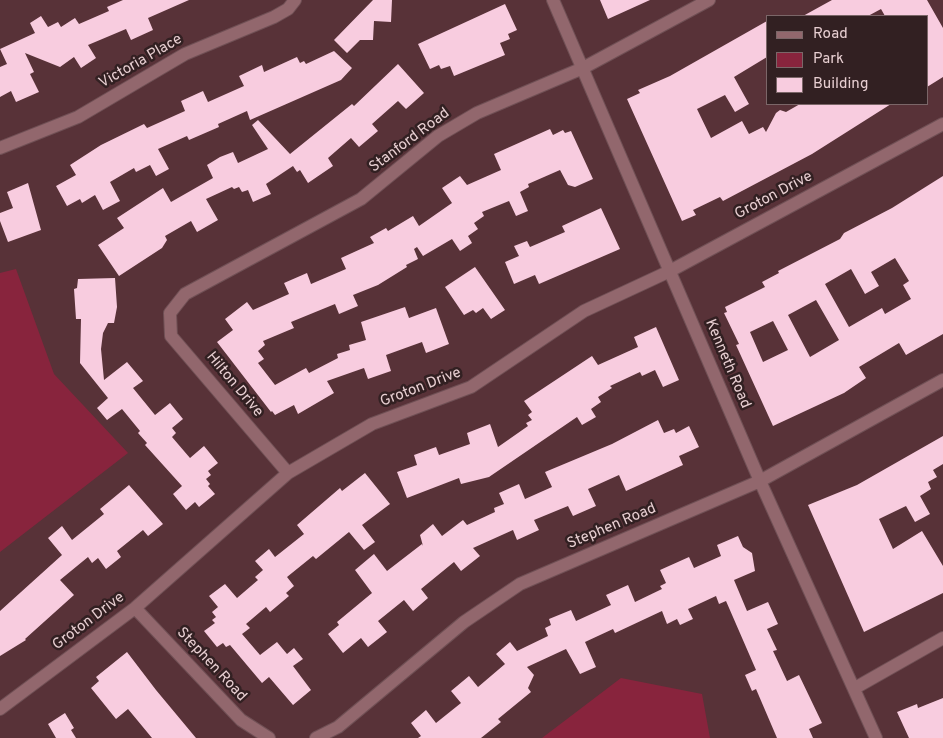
<!DOCTYPE html>
<html>
<head>
<meta charset="utf-8">
<style>
	body { margin:0 }
	#map { position:relative; width:943px; height:738px; overflow:hidden; background:#583238; font-family:Overpass,sans-serif }
	canvas { display:block }
	.legend { position:absolute; left:766px; top:15px; width:162px; height:90px; box-sizing:border-box; background:#322022; border:1px solid #7b6668; margin:0; padding:6px 9px; list-style:none; font-size:15px; color:#e8cfd2 }
	.legend li { display:flex; align-items:center; gap:10px; height:25px }
	.legend b { width:25px; border:1px solid #7b6668 }
</style>
</head>
<body>
<div id="map">
<canvas width="943" height="738"></canvas>
<ul class="legend">
<li><b style="height:6px;background:#92676d"></b>Road</li>
<li><b style="height:14px;background:#88243d"></b>Park</li>
<li><b style="height:14px;background:#f8ccdf"></b>Building</li>
</ul>
</div>
<script>
const context = document.querySelector('canvas').getContext('2d');
context.lineJoin = 'round';
function fillPath(path, color) {
  context.fillStyle = color;
  context.fill(path, 'evenodd');
}
function poly(rows) {
  const path = new Path2D();
  for (const r of rows) {
    path.moveTo(r[0], r[1]);
    for (let i = 2; i < r.length; i += 2) path.lineTo(r[i], r[i + 1]);
  }
  return path;
}
function strokePath(path, color, width, dash) {
  context.strokeStyle = color;
  context.lineWidth = width;
  context.lineCap = dash ? 'butt' : 'round';
  context.setLineDash(dash || []);
  context.stroke(path);
}
function drawText(font, color, halo, rows, align = 'center') {
  context.font = font + ' Overpass,sans-serif';
  context.lineWidth = 5;
  context.setLineDash([]);
  context.textBaseline = 'middle';
  context.strokeStyle = halo;
  context.fillStyle = color;
  for (const [text, x, y, turn = 0] of rows) {
    context.save();
    context.translate(x, y);
    context.rotate((+turn || 0) * Math.PI / 180);
    context.textAlign = isNaN(turn) ? turn : align;
    if (halo) context.strokeText(text, 0, 0);
    context.fillText(text, 0, 0);
    context.restore();
  }
}
const green = poly([
	[16,269,54,374,128,453,0,552,0,273],
	[621,678,702,694,710,738,542,738]
]);
const building = poly([
	[123,0,189,0,148,18,153,30,131,40,126,29,88,45,96,58,81,68,74,57,60,67,25,53,34,72,30,74,39,92,16,102,11,91,0,97,0,67,7,64,0,49,35,33,30,23,41,16,48,27,58,22,61,27,75,18,79,24,109,11,107,7],
	[373,0,392,0,391,22,374,21,373,40,360,40,347,53,334,40],
	[600,0,650,0,608,19],
	[832,0,927,0,943,28,943,77,927,87,927,16,885,16,881,9,868,16,803,16],
	[505,4,517,30,508,34,510,39,500,43,505,55,454,76,450,66,441,69,439,65,430,69,418,44],
	[767,21,767,57,734,77,749,104,735,112,725,95,697,109,711,138,742,121,749,134,763,127,766,132,776,113,780,110,786,112,800,104,891,104,812,154,723,201,720,197,693,210,696,215,682,221,627,99,640,93,638,90,670,76],
	[334,51,352,68,341,80,250,120,247,111,218,124,219,127,189,140,187,136,158,149,169,169,156,176,150,165,136,172,134,168,110,182,120,201,103,210,95,195,82,203,80,199,67,206,56,186,76,175,70,165,101,145,144,124,147,128,185,111,181,101,203,91,208,102,244,86,239,76,262,65,264,72,297,57,300,63,304,61,306,64],
	[398,64,424,93,406,109,398,101,372,124,378,131,359,147,351,138,328,158,333,166,308,183,300,170,297,172,293,166,266,184,271,194,253,202,248,190,242,192,239,187,234,189,232,187,206,199,218,220,197,232,191,221,165,236,167,240,162,248,119,276,98,245,124,228,117,218,163,188,171,202,213,178,207,165,220,157,233,152,238,163,268,149,252,125,258,120,290,154,352,104,354,106],
	[550,129,553,135,563,130,565,133,571,131,593,179,575,187,568,185,560,170,528,184,529,187,520,192,528,211,516,216,509,201,482,212,484,216,474,223,478,229,468,236,472,243,460,251,452,239,423,256,417,247,414,249,418,259,406,265,407,267,378,285,353,295,358,306,339,314,335,304,291,322,294,328,263,341,265,345,258,351,264,359,258,363,275,385,306,368,309,373,338,358,337,354,350,350,349,345,366,340,361,322,405,307,409,318,436,308,449,344,426,353,422,342,386,355,391,371,368,379,364,368,327,381,334,393,298,414,294,405,275,415,272,411,271,412,217,342,233,330,225,319,247,302,253,310,289,294,284,283,307,273,311,284,346,269,341,258,374,243,370,237,386,228,388,231,413,216,419,226,452,203,442,188,460,176,467,185,501,170,494,154],
	[943,176,943,334,906,355,899,343,859,367,866,378,844,393,773,426,736,345,739,344,724,313,727,312,725,307,765,287,762,282,779,273,778,271,840,239,844,233,892,208],
	[895,258,909,281,903,285,911,299,885,314,882,308,849,327,825,284,851,269,865,294,879,286,871,272],
	[816,300,839,340,810,357,788,315],
	[773,321,788,350,763,362,750,332],
	[28,183,41,230,8,242,0,221,0,213,13,208,7,192],
	[601,208,620,249,539,284,535,275,514,284,505,262,519,256,514,246,527,241,530,247,565,232,562,226],
	[475,267,505,310,491,319,483,308,476,313,473,310,464,315,445,287],
	[115,278,117,307,114,323,108,323,103,333,101,349,104,380,127,362,143,381,133,388,155,415,170,403,183,419,172,428,176,433,172,437,190,458,204,446,218,463,208,471,211,475,206,479,210,484,208,486,215,494,199,507,195,502,186,510,173,494,182,486,145,445,147,443,138,433,140,431,122,409,107,420,97,408,108,398,80,363,81,319,76,319,74,289,77,288,78,279],
	[656,327,679,380,663,387,655,370,642,376,640,372,610,386,612,388,598,397,601,402,591,409,596,417,582,425,577,417,489,477,461,484,459,478,407,498,397,472,417,465,414,455,436,447,439,455,470,444,467,433,490,424,498,447,528,426,526,423,532,420,528,415,532,412,524,401,592,356,598,365,638,347,634,337],
	[658,420,664,433,674,429,676,433,689,426,699,447,679,456,683,465,626,491,619,475,588,489,596,506,573,516,568,506,534,520,539,530,517,540,513,530,473,548,480,556,461,571,454,562,421,589,428,598,413,611,404,600,378,621,387,632,368,647,361,638,343,653,328,634,339,625,337,622,372,593,355,570,374,554,387,571,422,544,423,546,420,535,433,524,442,536,463,520,467,525,495,512,494,508,504,504,499,493,519,484,525,499,552,487,545,472,612,444],
	[943,436,943,464,933,470,937,477,928,482,931,489,920,496,930,514,915,522,906,506,879,519,893,549,922,531,943,566,943,593,864,632,808,505,857,485],
	[365,473,390,504,362,525,375,542,364,550,349,532,316,559,313,556,287,577,294,586,286,593,289,596,270,612,266,607,246,624,250,628,242,634,260,655,277,642,287,654,294,648,303,659,293,666,311,690,293,705,269,677,262,683,230,645,226,647,223,643,217,647,204,631,215,623,212,620,216,617,212,612,218,607,209,596,225,584,237,598,258,580,255,577,263,570,255,561,269,549,275,557,304,534,297,525,340,488,342,491],
	[129,485,163,524,148,536,143,530,117,551,121,557,106,569,98,558,92,563,88,557,60,580,74,595,25,639,26,640,0,656,0,611,62,555,48,538,62,526,72,540,104,514,100,509],
	[738,536,743,547,752,553,755,571,734,580,747,611,768,602,778,624,767,629,777,650,773,651,787,681,799,675,822,723,809,729,813,738,777,738,756,689,752,691,745,675,756,670,726,601,719,604,716,596,688,609,693,619,680,625,677,619,667,624,662,611,615,633,613,629,585,642,596,667,580,674,566,649,527,667,534,675,528,688,531,692,498,719,501,722,481,738,418,738,421,736,411,723,426,710,436,723,461,703,451,691,469,676,478,687,505,664,496,654,510,642,517,651,548,636,545,628,551,625,549,619,571,610,576,621,611,605,606,595,628,585,635,602,662,589,660,586,666,583,660,570,689,557,694,568,721,556,717,545],
	[127,652,156,690,196,738,152,738,128,709,116,719,91,688,99,681,96,677],
	[943,698,943,738,909,738,897,712,917,704,918,708],
	[65,713,74,728,71,730,76,738,56,738,48,724]
]);
const minor = poly([
	[553,0,760,481,876,738],
	[0,148,78,117,185,54,274,17,288,9,295,0],
	[288,473,171,336,170,313,185,294,361,199,438,136,477,113,583,68,709,0],
	[135,608,241,720,269,738],
	[855,688,943,638],
	[0,709,135,608,288,473,372,424,471,387,584,311,670,271,943,124],
	[316,738,338,727,464,622,520,584,760,481,943,380]
]);
const streetNames = [
	["Victoria Place",141,62,-30],
	["Stanford Road",410,141,-37],
	["Groton Drive",774,196,-28],
	["Kenneth Road",727,364,67],
	["Hilton Drive",234,385,50],
	["Groton Drive",421,388,-21],
	["Stephen Road",612,527,-23],
	["Groton Drive",89,622,-37],
	["Stephen Road",211,665,47]
];
fillPath(green, '#88243d');
fillPath(building, '#f8ccdf');
strokePath(minor, '#705055', 14);
strokePath(minor, '#92676d', 12);
drawText('15px', '#e8cfd2', '#322022', streetNames);
</script>
</body>
</html>
